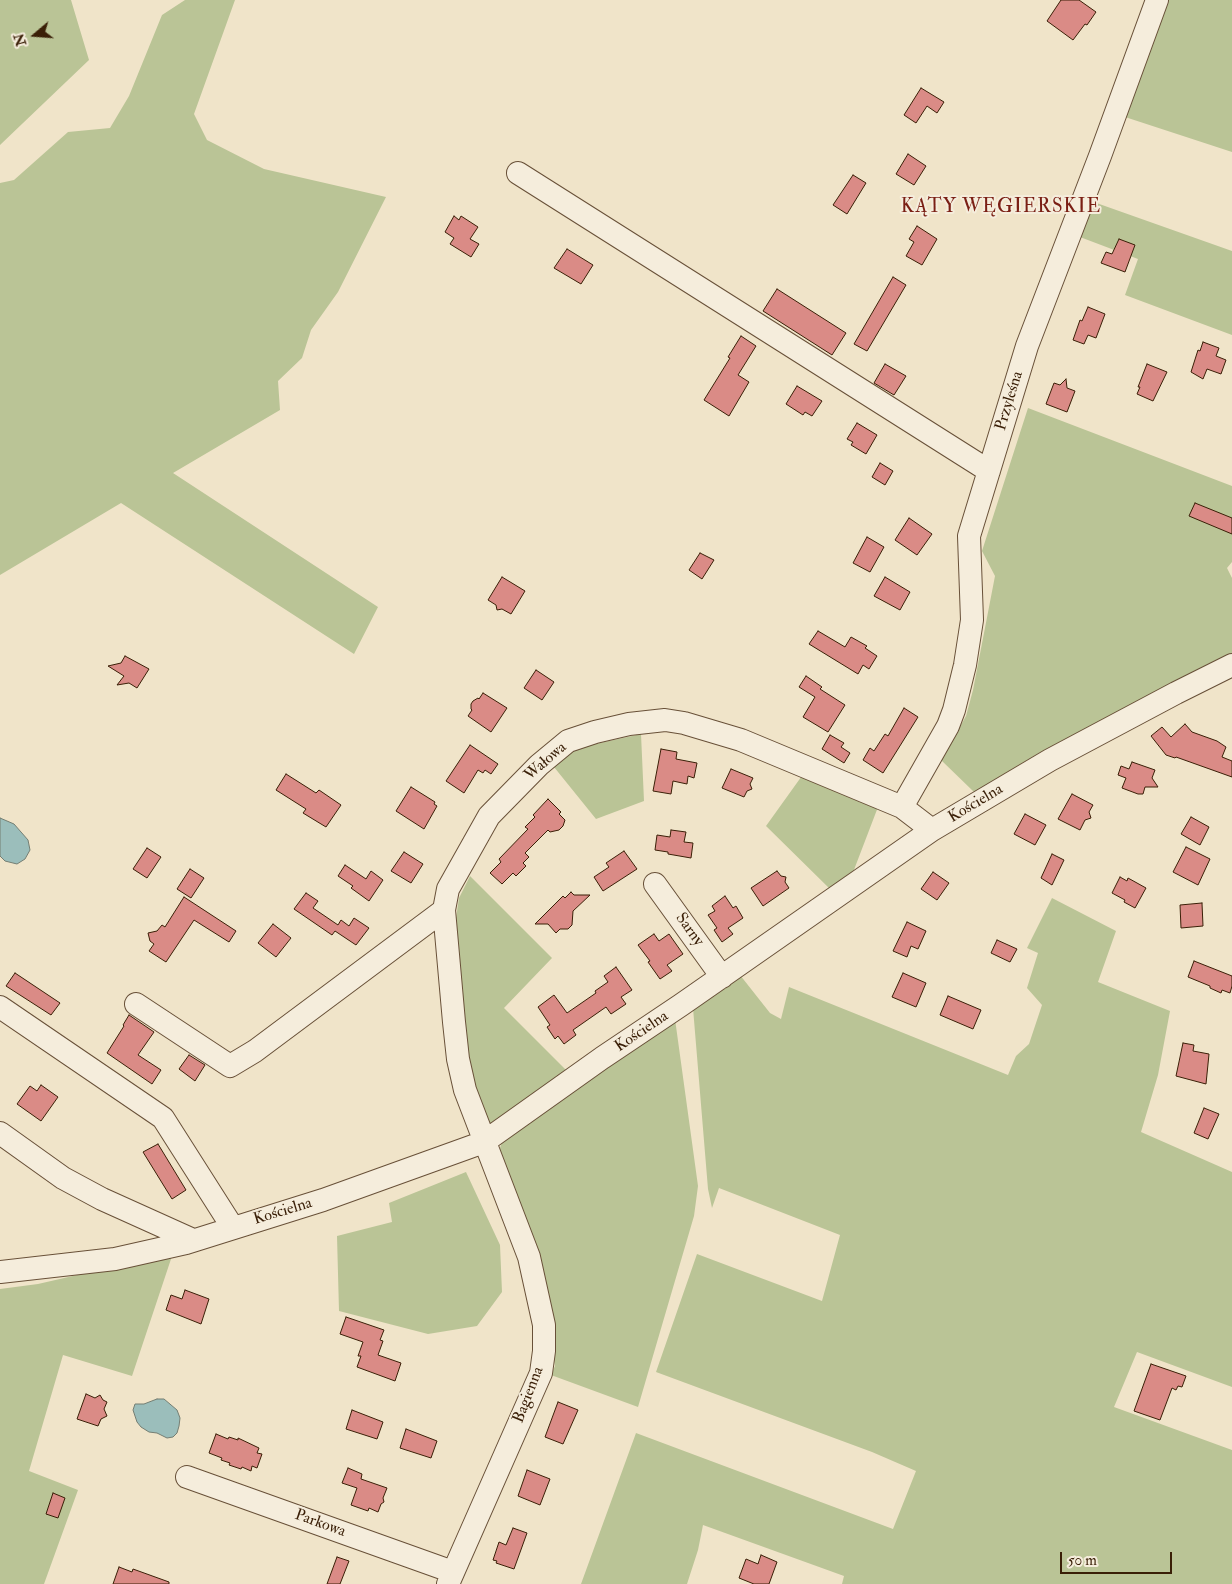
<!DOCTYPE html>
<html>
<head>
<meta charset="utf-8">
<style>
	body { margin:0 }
	#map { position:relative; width:1232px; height:1584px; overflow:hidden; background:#f0e4c9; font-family:"IM FELL Double Pica",serif }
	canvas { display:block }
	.north { position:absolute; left:10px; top:10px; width:50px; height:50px; -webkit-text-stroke:4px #f5eddc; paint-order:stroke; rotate:252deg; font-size:14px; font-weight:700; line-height:20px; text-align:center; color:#3a1f07 }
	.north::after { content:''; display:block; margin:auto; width:18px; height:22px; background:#3a1f07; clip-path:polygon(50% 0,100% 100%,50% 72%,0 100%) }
	.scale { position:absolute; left:1060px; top:1552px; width:112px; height:22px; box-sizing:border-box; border:2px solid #3a1f07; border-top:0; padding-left:6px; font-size:15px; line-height:18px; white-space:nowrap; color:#3a1f07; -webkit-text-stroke:4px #f5eddc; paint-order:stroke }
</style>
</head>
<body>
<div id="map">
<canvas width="1232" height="1584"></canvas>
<div class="north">N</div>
<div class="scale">50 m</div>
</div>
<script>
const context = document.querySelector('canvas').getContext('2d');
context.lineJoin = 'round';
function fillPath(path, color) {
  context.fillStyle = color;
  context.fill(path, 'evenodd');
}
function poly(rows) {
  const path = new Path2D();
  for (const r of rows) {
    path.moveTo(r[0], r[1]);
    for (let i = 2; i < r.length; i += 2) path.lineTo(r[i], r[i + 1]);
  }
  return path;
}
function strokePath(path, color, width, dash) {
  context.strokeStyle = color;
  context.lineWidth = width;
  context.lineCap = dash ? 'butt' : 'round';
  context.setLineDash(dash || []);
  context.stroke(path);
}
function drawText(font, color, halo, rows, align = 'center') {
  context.font = font + ' "IM FELL Double Pica",serif';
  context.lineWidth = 4;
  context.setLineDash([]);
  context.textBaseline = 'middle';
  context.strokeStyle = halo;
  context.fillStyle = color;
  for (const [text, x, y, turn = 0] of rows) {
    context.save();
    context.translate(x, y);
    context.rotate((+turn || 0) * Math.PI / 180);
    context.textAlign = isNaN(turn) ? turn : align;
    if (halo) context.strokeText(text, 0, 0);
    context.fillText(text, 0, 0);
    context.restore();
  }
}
const green = poly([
	[0,0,71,0,89,60,0,145],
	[185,0,235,0,194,114,207,140,264,169,386,197,338,292,311,330,302,358,278,381,280,410,173,473,378,607,354,654,121,503,0,575,0,183,14,180,68,132,110,128,129,96,162,15],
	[1167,0,1232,0,1232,152,1125,117],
	[1088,200,1232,251,1232,335,1125,295,1138,259,1072,234],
	[1028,408,1232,486,1232,562,1227,568,1232,578,1232,653,1039,753,974,792,941,760,966,716,973,690,995,576,982,551],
	[641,734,644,801,596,819,554,767,577,748],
	[804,773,878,807,852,875,830,889,766,826],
	[470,876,552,958,504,1008,567,1071,491,1124,485,1119,466,1053,456,918,459,898],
	[1052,898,1116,931,1098,982,1170,1011,1158,1075,1141,1132,1232,1172,1232,1387,1137,1352,1114,1407,1232,1450,1232,1584,842,1584,844,1576,703,1525,698,1550,687,1584,581,1584,636,1433,893,1529,916,1471,872,1452,656,1372,697,1254,822,1301,840,1235,719,1188,712,1208,708,1189,693,1008,740,975,770,1013,781,1019,789,987,1008,1075,1016,1056,1029,1044,1042,1005,1027,988,1038,953,1027,948],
	[675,1019,698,1186,694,1216,638,1407,551,1375,555,1366,537,1256,497,1156,504,1137],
	[466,1172,500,1245,502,1292,477,1326,428,1334,339,1311,337,1236,392,1222,389,1203],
	[173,1253,132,1376,63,1355,29,1471,78,1490,44,1584,0,1584,0,1289,38,1284]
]);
const water = poly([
	[0,818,14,824,28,840,30,850,25,859,17,864,5,861,0,856,0,818],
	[157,1399,164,1399,177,1410,180,1418,179,1426,177,1433,173,1437,167,1438,157,1433,149,1432,141,1427,137,1422,133,1410,135,1404,144,1404,157,1399]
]);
const building = poly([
	[1061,0,1079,0,1096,12,1087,25,1085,24,1073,40,1047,21,1061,0],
	[921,88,944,102,937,113,927,106,916,123,904,115,921,88],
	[908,154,926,166,914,185,896,174,908,154],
	[853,175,866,183,847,214,833,205,853,175],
	[454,216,459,220,461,216,478,227,470,239,479,244,471,257,450,244,454,238,445,232,454,216],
	[917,226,937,239,922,265,906,256,914,242,909,239,917,226],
	[1119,239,1135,245,1125,272,1101,263,1106,252,1112,254,1119,239],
	[567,249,593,265,581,284,554,268,567,249],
	[893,277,906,285,867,351,854,344,893,277],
	[777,289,846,333,832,355,763,311,777,289],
	[1088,307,1105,314,1096,338,1088,335,1084,344,1073,340,1080,320,1082,321,1088,307],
	[741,336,756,346,738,375,749,382,729,416,704,400,730,358,728,357,741,336],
	[1203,342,1219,348,1216,356,1226,360,1221,374,1207,369,1203,379,1191,372,1198,350,1200,351,1203,342],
	[885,364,906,376,894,395,874,383,885,364],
	[1147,364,1167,372,1153,401,1137,394,1140,387,1138,387,1147,364],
	[1066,379,1067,388,1075,391,1067,412,1046,404,1054,383,1060,385,1066,379],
	[797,386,822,401,812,416,805,412,803,415,786,404,797,386],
	[857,423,877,435,866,454,851,445,853,442,847,439,857,423],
	[880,463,893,471,885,485,872,477,880,463],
	[1195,503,1232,518,1232,534,1189,516,1195,503],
	[909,518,932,534,917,555,895,540,909,518],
	[867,537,884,547,870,572,853,563,867,537],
	[700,553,714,560,702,579,689,570,700,553],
	[502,577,525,591,511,614,502,609,497,610,496,605,488,600,502,577],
	[885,577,910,592,900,610,874,596,885,577],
	[818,631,845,647,851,637,867,646,865,648,877,656,869,669,863,665,858,674,809,644,818,631],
	[125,656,149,669,137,688,129,683,117,685,124,676,108,666,121,663,125,656],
	[536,670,554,682,542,700,524,688,536,670],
	[806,676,822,687,820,689,845,705,828,732,803,717,815,697,799,687,806,676],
	[483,693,507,708,491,732,468,716,472,710,471,709,471,704,473,701,478,698,479,699,483,693],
	[904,708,918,717,883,773,863,760,870,748,874,751,885,734,888,736,904,708],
	[1185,724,1192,732,1217,741,1226,747,1222,757,1232,761,1232,777,1176,757,1175,758,1166,755,1151,736,1162,727,1171,737,1185,724],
	[830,735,844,743,841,747,850,753,844,763,822,749,830,735],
	[470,745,498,764,491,774,485,770,483,773,478,770,464,793,446,781,470,745],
	[661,749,677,752,676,759,697,763,694,778,688,776,687,784,673,781,671,794,653,791,661,749],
	[1132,762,1155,770,1152,778,1158,787,1145,787,1143,794,1138,794,1122,788,1126,778,1118,775,1121,766,1129,769,1132,762],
	[731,769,753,778,750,784,752,789,747,791,744,797,722,788,731,769],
	[286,774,316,793,319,790,341,805,326,827,303,813,306,809,276,790,286,774],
	[411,787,435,802,434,804,437,806,424,829,396,811,411,787],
	[1072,794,1093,805,1089,812,1091,818,1085,820,1080,830,1058,819,1072,794],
	[548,799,561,812,559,814,565,820,563,826,559,830,550,832,548,830,525,853,529,857,523,863,526,866,516,876,513,873,502,884,490,873,501,862,499,859,528,829,525,827,535,817,533,815,548,799],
	[1025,814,1046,825,1035,845,1014,834,1025,814],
	[1191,817,1209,827,1200,845,1181,834,1191,817],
	[671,830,686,832,684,842,693,843,691,858,668,854,668,852,655,850,657,835,670,837,671,830],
	[1186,847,1210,859,1198,885,1173,872,1186,847],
	[147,848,161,857,147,878,133,869,147,848],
	[624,851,637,869,603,891,594,877,609,867,606,863,624,851],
	[404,852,423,864,411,883,391,871,404,852],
	[1052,854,1064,860,1052,885,1041,878,1052,854],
	[345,865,366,879,371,871,383,880,369,901,351,888,353,886,338,876,345,865],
	[190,869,204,878,191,898,177,889,190,869],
	[777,871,781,876,786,877,785,882,789,888,763,906,751,888,777,871],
	[933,872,949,883,937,900,921,889,933,872],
	[1120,877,1127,881,1128,878,1146,888,1135,908,1124,902,1125,900,1112,893,1120,877],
	[571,892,574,895,590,895,573,911,572,925,568,929,560,929,556,933,548,924,535,924,563,896,565,898,571,892],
	[306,893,318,901,313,908,338,925,341,920,349,926,354,918,369,928,356,945,335,931,332,935,294,909,306,893],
	[725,896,733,908,736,906,743,918,728,928,733,934,722,942,714,930,717,928,708,915,715,911,712,906,725,896],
	[184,897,236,931,229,942,194,920,166,962,149,951,154,944,150,941,148,933,157,931,162,925,165,927,184,897],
	[1202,903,1203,926,1181,928,1180,905,1202,903],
	[907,922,926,931,918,949,911,946,907,957,893,951,907,922],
	[273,924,291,938,276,957,258,943,273,924],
	[654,934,659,941,669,934,683,954,667,965,672,971,660,979,648,962,650,961,638,945,654,934],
	[997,940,1017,949,1010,962,991,953,997,940],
	[1194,961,1232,976,1232,986,1230,993,1222,990,1221,993,1210,988,1210,986,1188,977,1194,961],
	[616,967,632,990,621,997,626,1004,611,1014,606,1007,573,1030,576,1035,564,1044,558,1036,555,1039,547,1027,550,1025,538,1007,554,995,567,1013,596,993,595,991,608,982,604,976,616,967],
	[15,973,60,1003,51,1015,6,986,15,973],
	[903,973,926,983,916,1007,892,997,903,973],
	[948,996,981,1010,973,1029,940,1015,948,996],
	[129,1015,154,1032,138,1055,161,1070,152,1084,107,1053,124,1026,123,1025,129,1015],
	[1183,1043,1194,1045,1193,1051,1209,1054,1206,1084,1176,1076,1183,1043],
	[189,1055,205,1065,195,1081,179,1069,189,1055],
	[41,1085,58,1097,41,1121,17,1104,30,1086,37,1091,41,1085],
	[1204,1108,1219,1114,1208,1139,1194,1133,1204,1108],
	[158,1144,186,1190,172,1199,143,1152,158,1144],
	[185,1290,209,1299,201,1324,166,1310,171,1295,182,1299,185,1290],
	[346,1317,384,1330,380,1340,383,1341,378,1355,401,1363,395,1381,357,1367,361,1356,358,1356,363,1342,340,1334,346,1317],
	[1151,1364,1186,1376,1182,1387,1178,1386,1176,1390,1172,1388,1160,1420,1134,1411,1151,1364],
	[86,1394,95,1398,100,1395,103,1400,107,1402,104,1409,107,1416,101,1419,98,1426,77,1419,86,1394],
	[558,1402,578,1410,563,1444,545,1437,558,1402],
	[352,1410,383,1422,377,1439,346,1429,352,1410],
	[406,1429,437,1441,431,1458,400,1448,406,1429],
	[216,1434,228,1439,229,1437,238,1440,238,1438,259,1448,257,1453,262,1454,257,1468,252,1466,251,1471,242,1467,241,1469,229,1465,230,1463,221,1460,222,1458,209,1453,216,1434],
	[348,1468,362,1474,361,1479,387,1488,383,1498,384,1502,381,1504,378,1512,369,1508,368,1511,351,1505,357,1488,342,1483,348,1468],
	[527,1470,550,1479,540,1505,518,1496,527,1470],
	[53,1493,65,1498,58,1518,46,1514,53,1493],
	[513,1528,527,1533,514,1569,496,1563,497,1561,493,1560,499,1542,506,1545,513,1528],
	[761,1555,777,1562,769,1584,754,1584,739,1578,746,1559,758,1564,761,1555],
	[337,1557,349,1561,340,1584,327,1584,337,1557],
	[119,1567,132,1572,133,1569,169,1582,169,1584,113,1584,119,1567]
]);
const minor = poly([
	[518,173,989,471],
	[902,807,948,726,954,710,965,665,972,620,969,536,1027,346,1100,156,1157,0],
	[655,884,722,977],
	[136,1004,230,1066,255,1051,444,910],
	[0,1007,163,1118,233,1228],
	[0,1133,63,1178,102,1199,193,1240],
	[0,1272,115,1259,186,1243,323,1200,484,1142,602,1058,681,1005,932,830,1050,760,1176,693,1232,665],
	[187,1477,453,1572],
	[448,1584,541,1373,544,1351,544,1325,529,1257,465,1090,458,1059,454,1022,444,910,448,889,489,816,539,765,568,741,595,732,629,724,665,720,684,723,741,740,902,807,932,830]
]);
const streetNames = [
	["Przyleśna",1010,401,-73],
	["Wałowa",546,762,-41],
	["Kościelna",976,804,-31],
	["Sarny",689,930,54],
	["Kościelna",642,1032,-34],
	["Kościelna",283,1212,-17],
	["Bagienna",529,1395,-69],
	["Parkowa",320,1524,20]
];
const quarterNames = [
	["KĄTY WĘGIERSKIE",1001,208]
];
fillPath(green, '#bac496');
fillPath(water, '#9bbebb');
strokePath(water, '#747e73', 1);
fillPath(building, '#da8b86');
strokePath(building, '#3a1f07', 1);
strokePath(minor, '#685038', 24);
strokePath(minor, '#f5eddc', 22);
drawText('16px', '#3a1f07', '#f5eddc', streetNames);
context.letterSpacing = '1px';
drawText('19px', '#7a1f14', '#f5eddc', quarterNames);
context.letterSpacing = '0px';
</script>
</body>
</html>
